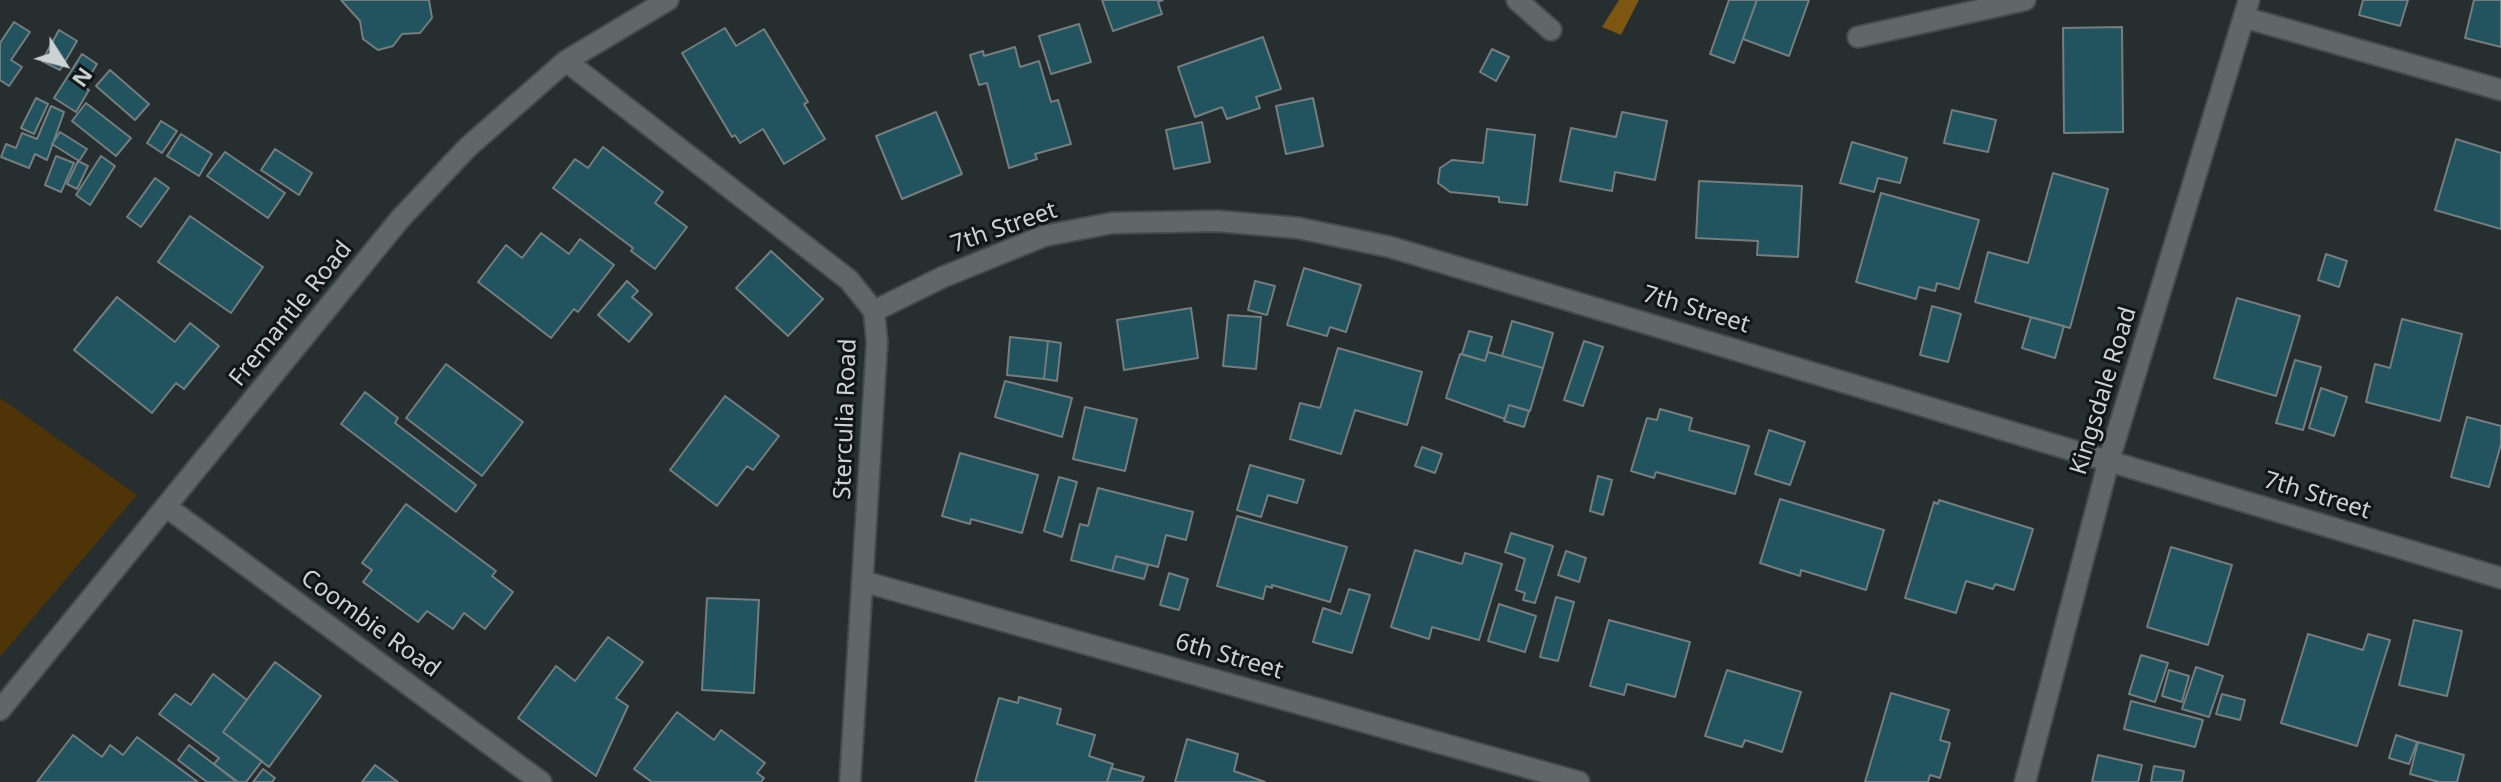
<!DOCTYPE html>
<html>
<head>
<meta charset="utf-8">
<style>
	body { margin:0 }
	#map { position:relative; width:2501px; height:782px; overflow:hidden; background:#262e30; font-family:"Noto Sans",sans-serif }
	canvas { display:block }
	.north { position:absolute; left:24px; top:24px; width:80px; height:80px; -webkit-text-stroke:6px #121516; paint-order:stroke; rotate:126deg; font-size:22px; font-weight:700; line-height:32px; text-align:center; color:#cdd2d3 }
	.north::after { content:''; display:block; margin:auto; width:28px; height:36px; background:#cdd2d3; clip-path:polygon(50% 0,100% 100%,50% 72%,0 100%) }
</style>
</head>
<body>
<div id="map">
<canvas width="2501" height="782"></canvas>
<div class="north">N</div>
</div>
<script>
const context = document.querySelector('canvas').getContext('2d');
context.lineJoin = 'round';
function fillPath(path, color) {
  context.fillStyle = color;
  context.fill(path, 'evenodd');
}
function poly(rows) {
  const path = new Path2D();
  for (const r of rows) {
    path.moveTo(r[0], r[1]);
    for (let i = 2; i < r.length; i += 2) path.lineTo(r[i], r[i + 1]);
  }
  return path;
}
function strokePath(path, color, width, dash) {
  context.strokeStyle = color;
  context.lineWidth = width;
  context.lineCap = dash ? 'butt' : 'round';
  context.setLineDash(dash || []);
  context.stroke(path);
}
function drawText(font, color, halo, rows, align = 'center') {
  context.font = font + ' "Noto Sans",sans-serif';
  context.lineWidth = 6;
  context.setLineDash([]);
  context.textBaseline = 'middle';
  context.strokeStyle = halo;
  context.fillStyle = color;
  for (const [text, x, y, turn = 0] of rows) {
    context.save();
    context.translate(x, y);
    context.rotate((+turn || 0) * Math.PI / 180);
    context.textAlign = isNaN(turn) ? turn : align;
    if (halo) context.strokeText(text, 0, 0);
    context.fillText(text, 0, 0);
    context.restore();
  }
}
const green = poly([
	[0,398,137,495,0,657]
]);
const water = poly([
	[1619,0,1639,0,1621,35,1602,27]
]);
const building = poly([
	[341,0,429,0,432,18,420,33,402,34,393,46,378,50,363,39,360,21,341,0],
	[1102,0,1163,0,1158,2,1162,14,1113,31,1102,0],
	[1729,0,1757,0,1734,63,1710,54,1729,0],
	[1757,0,1809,0,1789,56,1743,39,1757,0],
	[2363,0,2408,0,2400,26,2359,15,2363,0],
	[2474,0,2501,0,2501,47,2465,38,2474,0],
	[14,22,30,32,11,60,22,67,9,86,0,80,0,43,14,22],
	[1079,24,1091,62,1051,74,1039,36,1079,24],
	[2122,27,2123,132,2064,133,2063,28,2122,27],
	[725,28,736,46,764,29,808,102,804,104,825,139,784,164,763,129,740,143,735,135,732,137,682,53,725,28],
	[59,30,77,41,60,70,42,61,59,30],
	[1263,37,1281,89,1256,97,1260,108,1227,119,1222,107,1195,117,1178,67,1263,37],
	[1015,47,1020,67,1039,61,1051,102,1058,100,1071,144,1035,154,1037,159,1009,168,987,83,979,85,970,55,983,51,984,56,1015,47],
	[1492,49,1509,57,1496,81,1480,72,1492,49],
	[82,54,97,64,83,87,89,90,76,112,54,98,82,54],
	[110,70,149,104,135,120,96,86,110,70],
	[36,98,48,104,34,134,21,128,36,98],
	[1313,98,1323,146,1286,154,1276,106,1313,98],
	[86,103,131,138,116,156,72,121,86,103],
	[51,106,64,112,47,160,35,154,29,168,1,157,6,144,16,148,22,133,37,139,51,106],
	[1952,110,1996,120,1988,152,1944,143,1952,110],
	[936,112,962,174,902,199,876,136,936,112],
	[1622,112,1667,121,1655,180,1615,172,1612,191,1560,181,1571,128,1616,137,1622,112],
	[161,121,177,131,162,153,147,143,161,121],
	[1202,122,1210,162,1174,169,1166,130,1202,122],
	[1487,129,1535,135,1527,205,1499,202,1499,197,1450,192,1438,183,1440,168,1452,160,1483,163,1487,129],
	[60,132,87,149,79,161,52,144,60,132],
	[181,134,212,154,199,176,167,156,181,134],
	[2456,139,2501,153,2501,229,2435,210,2456,139],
	[1852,142,1907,158,1900,183,1878,178,1874,192,1840,183,1852,142],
	[603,147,663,192,655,203,687,227,655,269,631,251,633,248,553,188,575,159,588,168,603,147],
	[275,149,312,173,299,195,261,170,275,149],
	[225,152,285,193,268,218,207,176,225,152],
	[56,156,74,163,61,192,45,185,56,156],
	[101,156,115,166,90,205,76,195,101,156],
	[78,161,88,166,77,189,67,184,78,161],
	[2053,173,2108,189,2070,328,1975,302,1988,252,2028,263,2053,173],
	[155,178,169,188,141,227,127,217,155,178],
	[1699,181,1802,186,1798,257,1757,255,1758,241,1696,238,1699,181],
	[1881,193,1979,220,1959,289,1937,283,1935,291,1919,287,1916,299,1856,282,1881,193],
	[190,216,263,267,231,313,158,262,190,216],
	[541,233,569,254,580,239,614,265,578,312,574,309,551,338,478,282,506,245,522,258,541,233],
	[771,251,823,299,788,336,736,288,771,251],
	[2326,254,2347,261,2339,287,2318,280,2326,254],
	[1304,268,1361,285,1346,332,1330,327,1327,336,1287,325,1304,268],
	[627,281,638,291,632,297,652,314,629,342,598,315,627,281],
	[1255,281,1275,286,1267,315,1248,310,1255,281],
	[117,297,175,342,190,323,219,346,184,389,176,383,152,413,74,350,117,297],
	[2237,298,2300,316,2276,396,2214,378,2237,298],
	[1932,306,1961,314,1948,362,1920,355,1932,306],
	[1191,308,1198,358,1124,370,1117,320,1191,308],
	[1228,315,1261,317,1256,369,1223,366,1228,315],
	[2031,317,2064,326,2055,358,2022,348,2031,317],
	[2402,319,2462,334,2440,421,2366,402,2375,364,2390,368,2402,319],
	[1512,321,1553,333,1543,368,1502,356,1512,321],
	[1469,331,1492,337,1485,361,1462,354,1469,331],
	[1010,337,1048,341,1044,379,1007,375,1010,337],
	[1048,341,1061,343,1057,381,1044,379,1048,341],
	[1584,341,1603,347,1583,406,1564,400,1584,341],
	[1338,348,1422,372,1407,425,1355,410,1341,454,1290,439,1300,403,1320,408,1338,348],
	[1488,352,1543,368,1530,411,1509,405,1505,419,1446,398,1460,354,1485,361,1488,352],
	[2295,360,2321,367,2303,430,2276,423,2295,360],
	[446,364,523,422,482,476,406,418,446,364],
	[1005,381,1072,398,1062,437,995,417,1005,381],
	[2321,388,2347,397,2334,436,2309,428,2321,388],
	[365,392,398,418,395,423,476,485,456,512,341,424,365,392],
	[725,396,779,436,753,470,747,466,717,506,670,470,725,396],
	[1509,405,1529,411,1524,427,1504,421,1509,405],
	[1085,407,1137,419,1125,471,1073,459,1085,407],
	[1660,409,1692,418,1689,430,1749,446,1735,494,1656,472,1654,478,1631,471,1647,418,1657,420,1660,409],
	[2467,417,2501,426,2501,444,2489,487,2451,477,2467,417],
	[1769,430,1805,442,1790,485,1755,474,1769,430],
	[1422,447,1442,454,1435,473,1415,466,1422,447],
	[960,453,1038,475,1022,533,971,519,970,524,942,516,960,453],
	[1250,465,1304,480,1297,503,1268,495,1261,517,1237,510,1250,465],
	[1598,476,1612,480,1603,515,1590,511,1598,476],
	[1059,477,1077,482,1062,537,1044,531,1059,477],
	[1098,488,1193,512,1186,540,1166,535,1158,567,1116,556,1112,571,1071,560,1080,524,1088,526,1098,488],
	[1780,499,1884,530,1866,590,1801,570,1800,576,1760,563,1780,499],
	[1939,500,2033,529,2014,590,1995,584,1993,589,1966,581,1956,613,1905,598,1934,502,1938,504,1939,500],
	[406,504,496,571,492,576,513,592,485,629,464,613,453,629,427,611,418,622,363,582,372,570,362,563,406,504],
	[1237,516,1347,547,1330,602,1272,585,1272,588,1266,586,1263,599,1217,586,1237,516],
	[1511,533,1553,546,1535,603,1523,600,1525,593,1516,590,1525,559,1505,552,1511,533],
	[2171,547,2232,565,2208,645,2147,627,2171,547],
	[1415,550,1462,564,1465,553,1502,564,1479,640,1432,627,1429,639,1391,627,1415,550],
	[1566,551,1586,558,1579,582,1558,575,1566,551],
	[1116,556,1148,565,1144,579,1112,571,1116,556],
	[1169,573,1188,579,1179,610,1160,605,1169,573],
	[1349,589,1370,595,1352,653,1313,642,1323,608,1341,614,1349,589],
	[1556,597,1574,602,1558,661,1540,657,1556,597],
	[707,598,759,600,754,693,702,690,707,598],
	[1499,604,1536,616,1525,652,1488,641,1499,604],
	[1609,620,1690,642,1675,697,1627,684,1624,695,1590,686,1609,620],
	[2414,620,2462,631,2447,696,2399,685,2414,620],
	[2308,634,2363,650,2368,634,2390,640,2357,746,2281,723,2308,634],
	[608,637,643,662,616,698,628,706,596,776,518,718,556,666,575,681,608,637],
	[2141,655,2168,663,2155,702,2129,694,2141,655],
	[275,662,321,696,269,767,223,732,275,662],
	[2196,667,2223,676,2209,717,2182,709,2196,667],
	[1727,670,1801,692,1782,752,1745,740,1742,747,1705,736,1727,670],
	[2169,670,2189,676,2182,702,2162,696,2169,670],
	[213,674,247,700,223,732,262,761,246,782,238,782,214,764,219,758,159,714,175,694,191,705,213,674],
	[1891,693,1949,710,1940,740,1950,743,1940,778,1930,775,1928,782,1865,782,1891,693],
	[2222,694,2245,700,2240,720,2216,714,2222,694],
	[1019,697,1061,709,1057,724,1095,735,1089,756,1113,764,1107,782,975,782,999,698,1018,703,1019,697],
	[2131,701,2203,720,2195,747,2124,729,2131,701],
	[677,712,714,740,721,730,765,763,757,773,764,778,761,782,652,782,634,769,677,712],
	[73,735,102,757,110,745,123,755,137,737,198,782,37,782,73,735],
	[2396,735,2417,742,2409,764,2389,758,2396,735],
	[1187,739,1238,754,1234,771,1265,782,1175,782,1187,739],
	[2418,742,2464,755,2457,782,2439,782,2410,774,2418,742],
	[189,745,237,782,207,782,178,760,189,745],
	[2098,755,2142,765,2138,782,2092,782,2098,755],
	[375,765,398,782,362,782,375,765],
	[2154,766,2184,771,2182,782,2151,782,2154,766],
	[1111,768,1144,777,1142,782,1107,782,1111,768],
	[263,769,275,778,272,782,253,782,263,769]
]);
const lane = poly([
	[1517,0,1551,30]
]);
const street = poly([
	[2246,18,2501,90],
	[1858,37,2025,0],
	[566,61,849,280,874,311,877,342,850,782],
	[874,311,943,277,1044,236,1112,223,1217,221,1298,228,1390,247,2501,578],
	[168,508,541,782],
	[865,582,1579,782],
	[0,710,400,219,468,147,566,61,668,0],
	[2025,782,2109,460,2249,0]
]);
const streetNames = [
	["7th Street",1004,228,-19],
	["7th Street",1696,310,17],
	["Fremantle Road",291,314,-51],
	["Kingsdale Road",2104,391,-73],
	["Sterculia Road",846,419,-88],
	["7th Street",2317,496,17],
	["Coombie Road",370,624,36],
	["6th Street",1229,657,16]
];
fillPath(green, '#4e3407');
fillPath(water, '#7d5612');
fillPath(building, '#21545f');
strokePath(building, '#757d7f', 2);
strokePath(lane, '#444b4c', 24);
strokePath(street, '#444b4c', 24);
strokePath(lane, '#5f6769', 20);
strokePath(street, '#5f6769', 20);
drawText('24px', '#cdd2d3', '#121516', streetNames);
</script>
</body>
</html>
